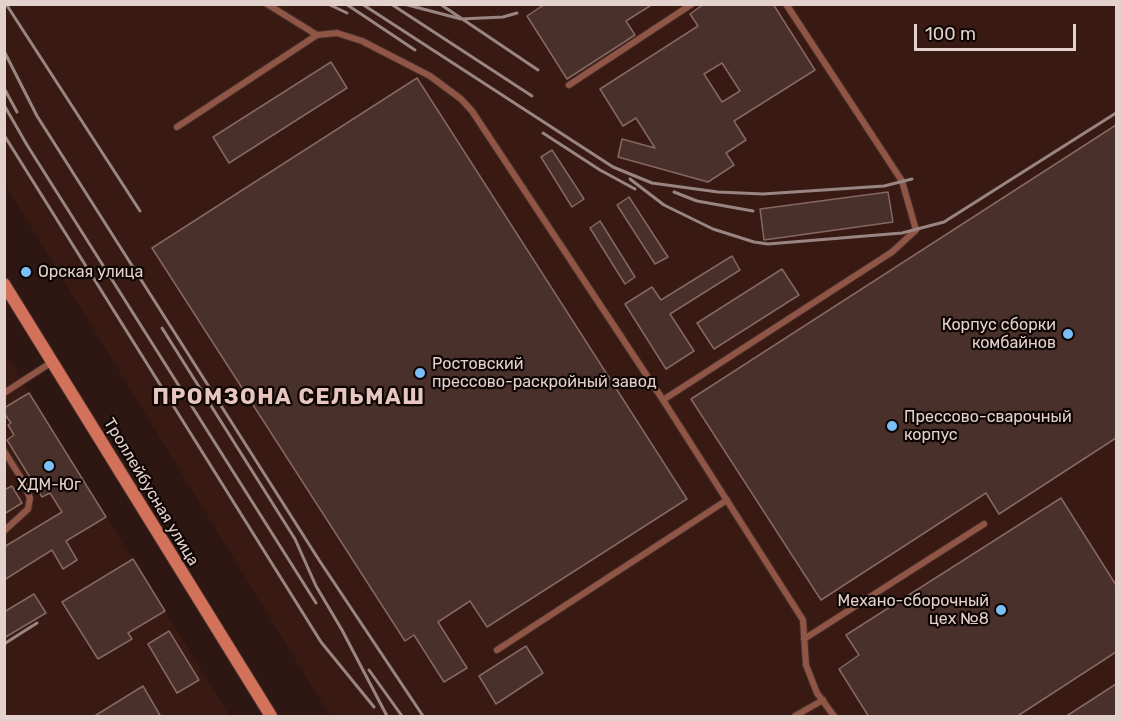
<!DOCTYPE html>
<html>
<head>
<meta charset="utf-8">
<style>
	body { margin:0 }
	#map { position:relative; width:1121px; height:721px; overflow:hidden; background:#2e1712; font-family:Rubik,sans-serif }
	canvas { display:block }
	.frame { position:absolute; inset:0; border:6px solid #e2d1cd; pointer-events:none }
	.scale { position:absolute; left:914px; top:24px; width:162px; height:27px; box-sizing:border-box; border:3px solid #e2d1cd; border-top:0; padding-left:8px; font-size:18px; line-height:21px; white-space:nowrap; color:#e2d1cd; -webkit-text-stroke:4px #0f0604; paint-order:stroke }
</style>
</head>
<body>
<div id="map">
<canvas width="1121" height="721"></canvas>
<div class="frame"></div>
<div class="scale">100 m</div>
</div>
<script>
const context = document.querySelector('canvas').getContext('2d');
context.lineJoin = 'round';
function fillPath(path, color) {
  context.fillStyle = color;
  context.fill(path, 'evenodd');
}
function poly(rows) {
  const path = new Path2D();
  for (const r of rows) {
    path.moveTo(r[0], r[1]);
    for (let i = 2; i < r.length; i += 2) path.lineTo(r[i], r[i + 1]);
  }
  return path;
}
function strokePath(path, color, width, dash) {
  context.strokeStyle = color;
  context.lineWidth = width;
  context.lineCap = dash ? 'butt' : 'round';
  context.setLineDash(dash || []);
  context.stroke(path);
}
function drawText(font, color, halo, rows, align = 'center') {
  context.font = font + ' Rubik,sans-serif';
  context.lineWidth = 4.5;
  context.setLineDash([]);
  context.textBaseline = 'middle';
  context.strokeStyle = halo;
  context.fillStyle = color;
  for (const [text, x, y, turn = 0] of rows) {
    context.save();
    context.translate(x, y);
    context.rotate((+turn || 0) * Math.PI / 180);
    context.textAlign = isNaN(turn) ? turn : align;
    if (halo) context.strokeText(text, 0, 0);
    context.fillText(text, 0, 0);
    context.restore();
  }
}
const built = poly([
	[5,5,1116,5,1116,716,330,716,5,184],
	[4,352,107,518,230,716,5,716]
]);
const building = poly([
	[545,4,653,4,626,21,635,35,567,79,527,16,545,4],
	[704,4,773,4,815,70,734,121,746,140,726,153,734,165,708,182,618,157,622,139,655,148,636,118,623,126,600,89,698,26,690,14,704,4],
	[722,63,740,91,722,102,704,74,722,63],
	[331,62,347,88,229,163,213,137,331,62],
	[417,78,687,499,487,627,470,601,438,622,467,668,444,682,414,635,405,641,152,248,417,78],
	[1116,125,1116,438,999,514,986,493,821,600,691,399,1116,125],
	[552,150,584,199,572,207,541,157,552,150],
	[888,192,893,222,764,240,760,209,888,192],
	[629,197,668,257,655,264,617,205,629,197],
	[600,221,635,277,625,284,590,228,600,221],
	[732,256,740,270,670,314,694,351,666,369,625,304,652,287,661,300,732,256],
	[782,269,799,295,714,349,697,323,782,269],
	[29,393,106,517,66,541,77,560,63,569,52,550,4,580,4,547,62,512,50,493,42,497,7,440,14,435,8,425,11,423,4,413,4,408,29,393],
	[12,486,22,503,4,514,4,490,12,486],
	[1061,498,1116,585,1116,652,1016,717,869,717,839,669,859,655,846,635,1061,498],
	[133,559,165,611,128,633,132,639,98,659,62,602,133,559],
	[34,594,46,613,4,638,4,612,34,594],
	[169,631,199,680,177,693,148,644,169,631],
	[526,646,543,673,496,704,479,676,526,646],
	[1116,684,1116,717,1065,717,1116,684],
	[143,686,161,717,93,717,143,686]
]);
const service = poly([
	[267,4,317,35],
	[786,4,902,181,916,230,892,252,663,400,803,620,806,665,817,693,834,716],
	[569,85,692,4],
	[177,127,317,35,337,33,362,41,430,76,461,99,472,111,663,400],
	[4,393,52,362],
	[4,451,21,478,30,498,28,509,4,531],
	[804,639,984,524],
	[497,650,727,500],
	[795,716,823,700]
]);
const secondary = poly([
	[4,284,271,716]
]);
const rail = poly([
	[6,4,140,211],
	[328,4,347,13],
	[346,4,415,50],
	[362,4,613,167,652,183,718,192,763,194,884,186,912,179],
	[391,4,532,96],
	[404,4,461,19,503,17,517,13],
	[440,4,538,70],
	[4,51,37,116,319,560,423,716],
	[4,88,17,112],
	[4,105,27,145,316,603],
	[543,133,600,170,635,189],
	[4,135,321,642,374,707],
	[630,179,664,205,713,229,754,242,768,244,902,233,944,222,1116,113],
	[674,192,697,201,753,211],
	[162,328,295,539,316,586,342,630,387,716],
	[4,644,37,623],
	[369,670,402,716]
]);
const markers = [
	[26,272,6,"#79bff8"],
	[1068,334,6,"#79bff8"],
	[420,373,6,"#79bff8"],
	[892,426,6,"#79bff8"],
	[49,466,6,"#79bff8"],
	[1001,610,6,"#79bff8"]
];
const poiNames = [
	["Орская улица",38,272],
	["Корпус сборки",1056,325,"right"],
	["комбайнов",1056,343,"right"],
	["Ростовский",432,364],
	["прессово-раскройный завод",432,382],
	["Прессово-сварочный",904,417],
	["корпус",904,435],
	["ХДМ-Юг",49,485,"center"],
	["Механо-сборочный",989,601,"right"],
	["цех №8",989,619,"right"]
];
const streetNames = [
	["Троллейбусная улица",151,492,59]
];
const districtNames = [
	["ПРОМЗОНА СЕЛЬМАШ",289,398]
];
fillPath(built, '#381a13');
fillPath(building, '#49302a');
strokePath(building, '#856861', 1.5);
strokePath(service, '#47312c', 8);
strokePath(secondary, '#47312c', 14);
strokePath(service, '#915546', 6);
strokePath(secondary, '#d3725b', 12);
strokePath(rail, '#998581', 3);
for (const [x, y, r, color] of markers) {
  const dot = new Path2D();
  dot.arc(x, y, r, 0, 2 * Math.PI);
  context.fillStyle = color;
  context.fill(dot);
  strokePath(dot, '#0f0604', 2);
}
drawText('16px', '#e2d1cd', '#0f0604', poiNames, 'left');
drawText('16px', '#e2d1cd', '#0f0604', streetNames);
context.letterSpacing = '1.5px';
drawText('bold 22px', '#e6c6be', '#0f0604', districtNames);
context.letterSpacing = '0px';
</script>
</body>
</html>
